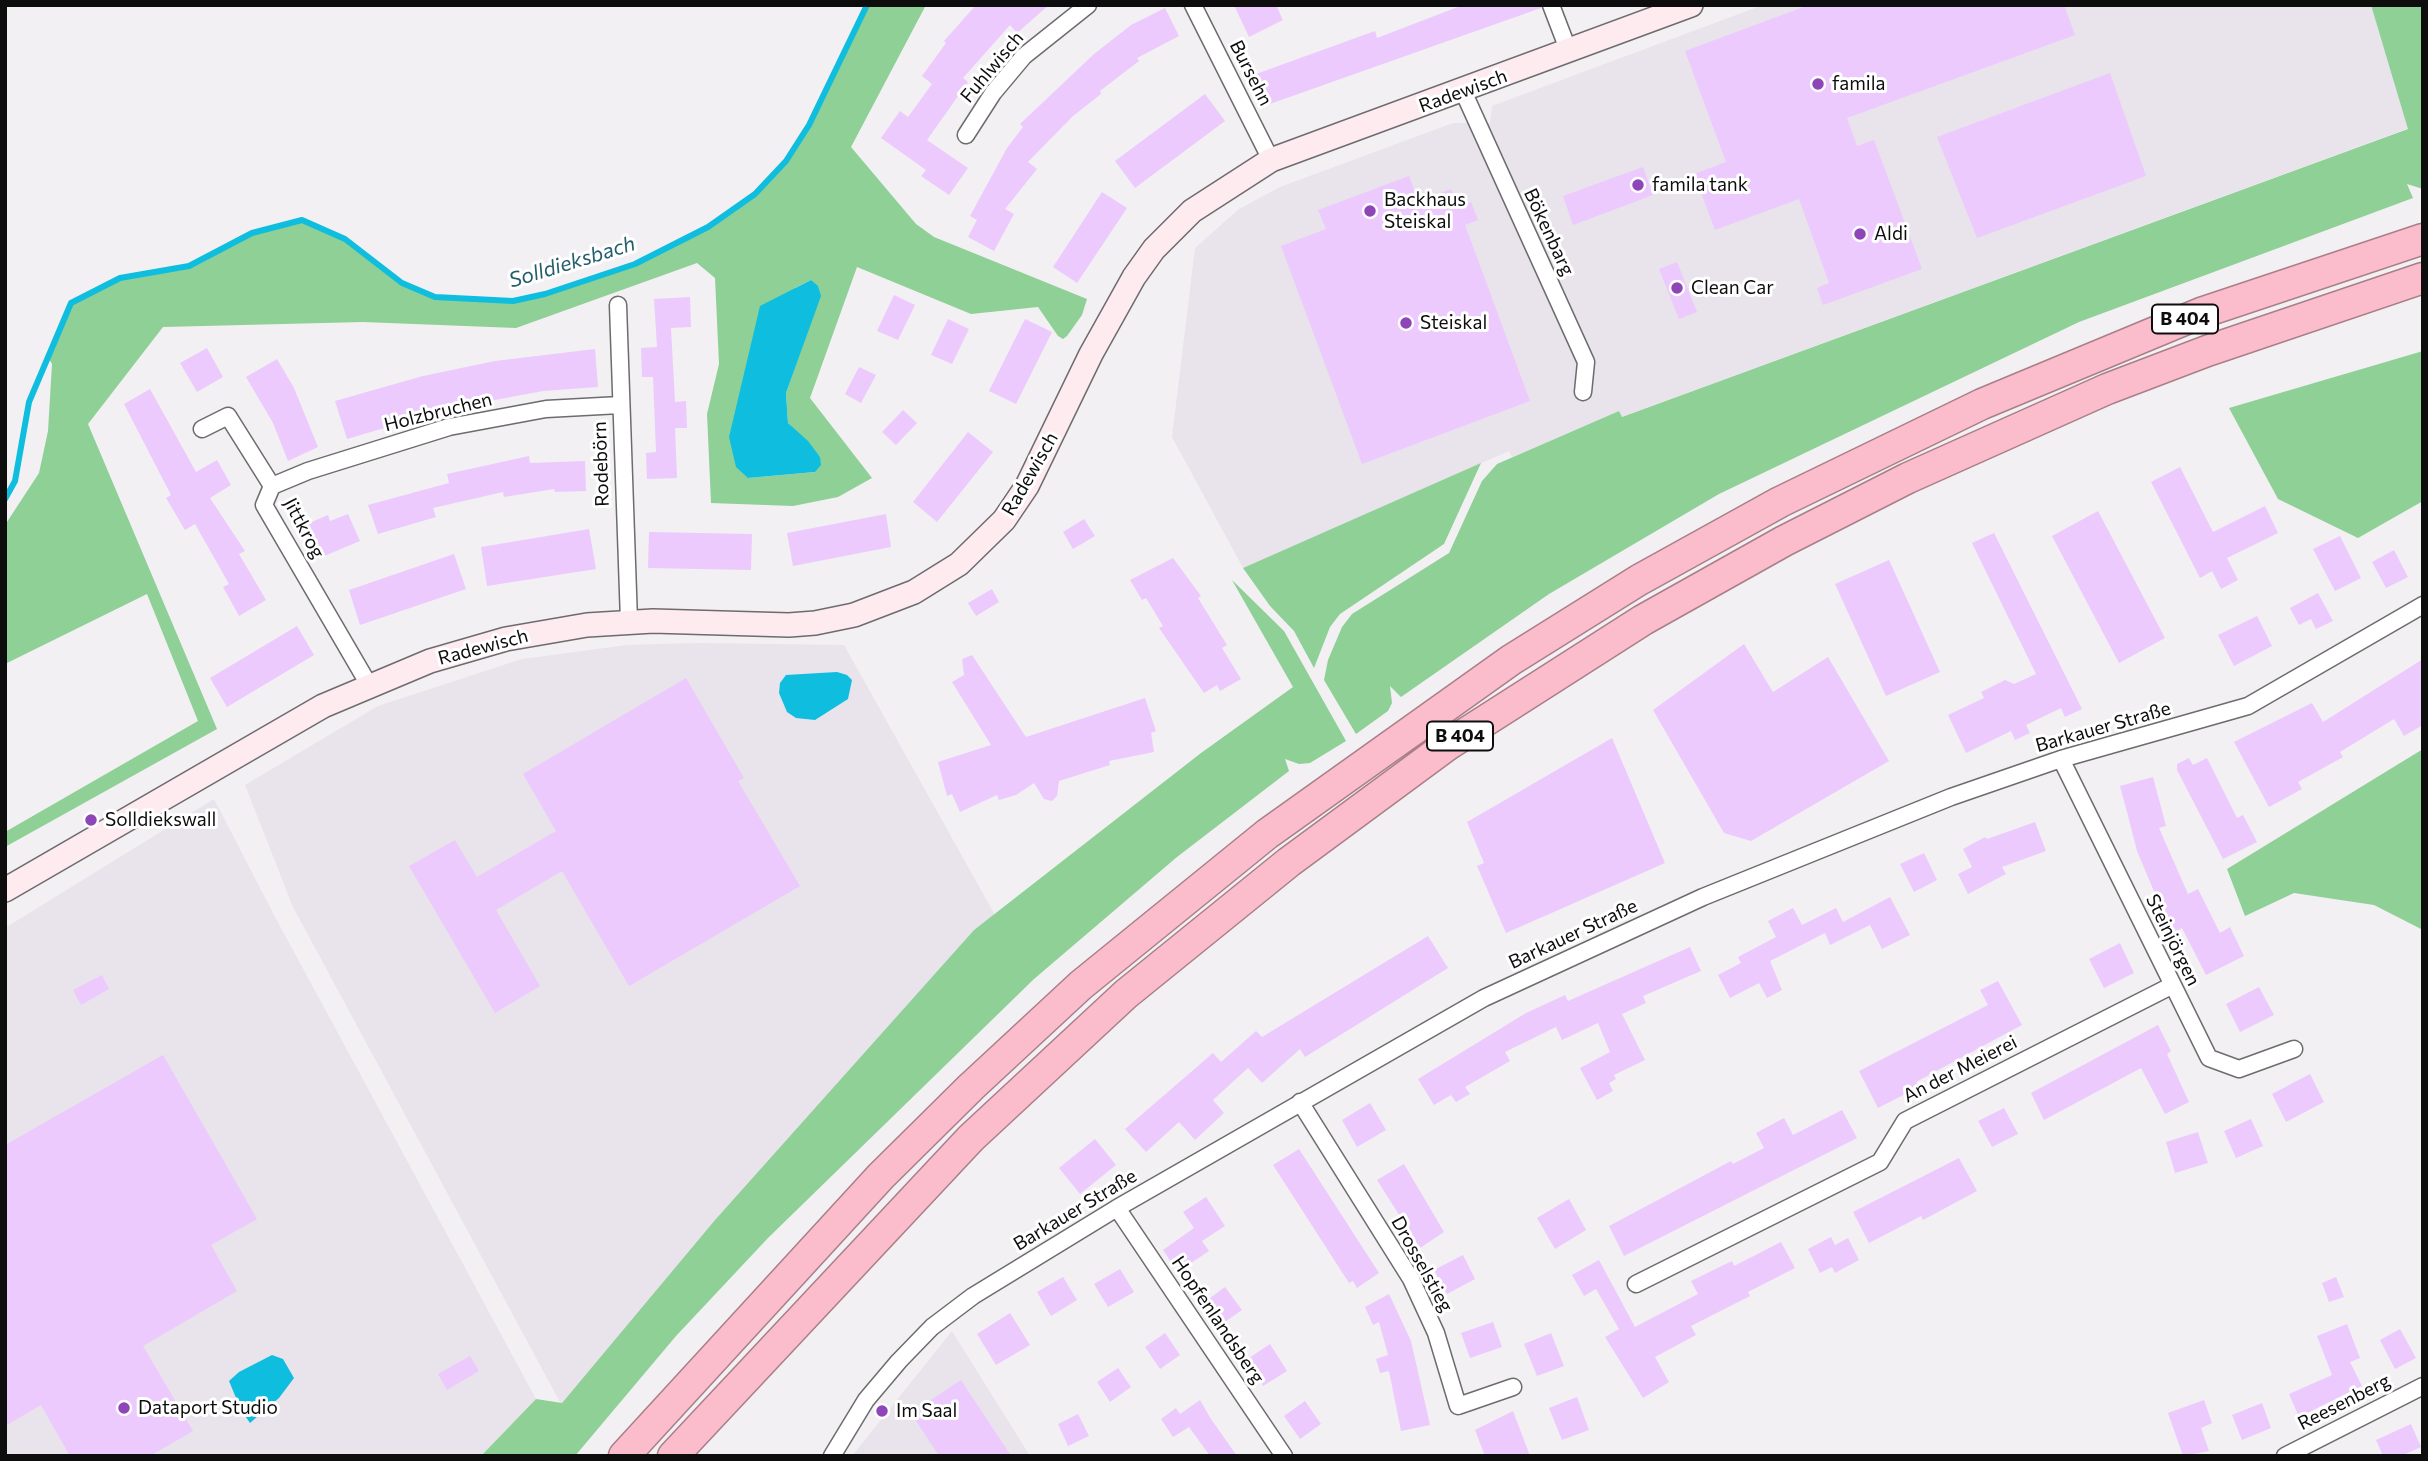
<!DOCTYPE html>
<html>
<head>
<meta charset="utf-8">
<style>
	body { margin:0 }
	#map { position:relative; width:2428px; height:1461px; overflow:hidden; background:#f2f0f3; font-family:Commissioner,sans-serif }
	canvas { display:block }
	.frame { position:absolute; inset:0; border:7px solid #0e0d0e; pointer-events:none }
</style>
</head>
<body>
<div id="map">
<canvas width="2428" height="1461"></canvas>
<div class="frame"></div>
</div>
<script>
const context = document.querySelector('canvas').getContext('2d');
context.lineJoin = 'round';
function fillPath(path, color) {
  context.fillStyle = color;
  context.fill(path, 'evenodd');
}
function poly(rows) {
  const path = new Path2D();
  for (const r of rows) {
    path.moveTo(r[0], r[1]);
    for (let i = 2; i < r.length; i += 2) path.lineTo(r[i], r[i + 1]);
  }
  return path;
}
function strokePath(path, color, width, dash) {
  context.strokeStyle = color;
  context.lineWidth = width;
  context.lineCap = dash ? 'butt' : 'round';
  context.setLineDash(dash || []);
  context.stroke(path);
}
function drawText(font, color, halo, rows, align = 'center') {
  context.font = font + ' Commissioner,sans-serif';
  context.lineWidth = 6;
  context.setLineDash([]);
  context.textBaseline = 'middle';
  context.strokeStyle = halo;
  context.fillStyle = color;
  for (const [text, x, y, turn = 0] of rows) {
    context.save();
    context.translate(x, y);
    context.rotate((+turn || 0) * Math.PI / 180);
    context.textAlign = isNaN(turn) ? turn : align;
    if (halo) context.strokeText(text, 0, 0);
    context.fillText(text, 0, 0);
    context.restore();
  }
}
const built = poly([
	[1763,5,2371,5,2409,128,1621,417,1619,411,1512,457,1509,451,1243,568,1172,437,1195,248,1239,209,1280,187,1453,123,1490,123,1492,106],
	[698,643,844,645,995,915,974,930,715,1220,561,1404,293,907,245,785,378,706,522,659,627,645],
	[214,799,274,915,536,1399,481,1456,5,1456,5,928],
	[952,1331,1030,1456,852,1456]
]);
const green = poly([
	[867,5,926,5,851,147,916,224,934,237,1087,299,1082,315,1067,336,1063,339,1058,336,1038,307,971,314,857,267,810,398,872,478,838,497,793,506,711,503,707,414,719,364,715,278,697,263,516,328,363,322,163,327,88,424,217,729,5,847,5,832,198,721,147,594,5,664,5,525,39,473,48,431,52,364,48,357,71,303,120,278,189,266,252,233,302,220,345,239,402,283,435,297,513,301,545,294,635,264,708,227,755,194,786,161,809,125],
	[811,280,820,296,786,393,788,423,820,457,815,472,748,478,795,288],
	[2371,5,2423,5,2423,189,2407,184,2413,198,2079,322,1719,494,1549,594,1401,697,1390,686,1392,703,1388,711,1356,734,1324,680,1328,660,1342,627,1352,614,1449,553,1482,481,1497,464,1619,411,1622,417,2408,129],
	[2423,351,2423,501,2358,538,2278,499,2229,408],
	[1481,463,1444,544,1340,614,1330,627,1314,668,1294,631,1270,606,1243,568],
	[1232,580,1284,631,1346,741,1310,763,1299,764,1285,759,1289,771,1177,857,1034,979,768,1238,676,1336,575,1456,481,1456,536,1399,562,1403,715,1220,974,930,1201,753,1293,687],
	[2423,749,2423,930,2374,905,2294,893,2245,916,2227,869]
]);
const water = poly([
	[811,280,818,286,821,296,786,393,788,423,808,441,820,457,821,465,815,472,748,478,736,467,729,437,760,306],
	[837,672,847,675,852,680,848,699,815,720,796,718,787,712,779,693,780,683,786,675],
	[272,1355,283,1359,294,1378,279,1398,250,1423,241,1410,229,1381,239,1372]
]);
const stream = poly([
	[5,499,15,481,29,402,71,303,120,278,189,266,252,233,302,220,345,239,402,283,435,297,513,301,545,294,635,264,708,227,755,194,786,161,809,125,867,5]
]);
const building = poly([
	[976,5,1049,5,1017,33,1010,25,963,78,968,82,927,140,968,168,949,195,921,176,926,170,881,138,900,111,908,117,932,84,922,76,946,43,944,41],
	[1234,5,1276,5,1283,20,1249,37],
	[1463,5,1541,5,1541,8,1267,105,1256,74,1375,31,1377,38],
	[1809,5,2064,5,2075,35,1847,118,1857,146,1874,140,1922,269,1823,305,1817,288,1829,283,1799,199,1715,230,1694,174,1726,162,1685,51],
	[1165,8,1179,36,1137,58,1139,61,1100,91,1101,94,1073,116,1028,162,1037,169,1005,209,1014,214,994,251,968,237,977,220,970,216,1007,148,1023,127,1020,124,1094,54,1131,25],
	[2110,73,2146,176,1977,238,1937,137],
	[1205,94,1225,121,1135,188,1115,161],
	[1643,167,1653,195,1573,225,1563,196],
	[1409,176,1419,202,1451,189,1458,207,1471,202,1478,220,1465,225,1530,401,1362,464,1281,246,1326,229,1318,210],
	[1102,192,1127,208,1077,283,1053,267],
	[1677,262,1697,312,1679,319,1659,269],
	[894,295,915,305,898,340,877,331],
	[690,297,691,327,671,328,675,402,686,401,687,428,675,428,677,478,647,479,646,453,656,452,653,377,642,377,641,348,657,347,654,299],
	[948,319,969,329,952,364,931,355],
	[1025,319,1052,332,1016,404,989,391],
	[207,348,223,377,197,392,180,363],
	[595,349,598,387,543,391,431,412,432,414,347,439,335,401,423,376,495,361],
	[277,359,294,388,318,447,288,461,273,423,246,377],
	[859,367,876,375,861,403,845,394],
	[150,389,196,472,217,460,231,485,210,498,245,551,239,554,266,600,239,616,223,587,229,584,195,524,185,530,166,498,171,495,124,404],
	[903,410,917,423,896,445,882,432],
	[968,432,993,452,937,522,913,502],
	[529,456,530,463,585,461,586,491,555,492,554,489,504,497,503,492,433,508,436,517,378,534,368,505,449,483,447,474],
	[2180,467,2213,532,2265,506,2278,533,2227,558,2238,580,2221,589,2212,571,2200,578,2151,482],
	[2098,511,2165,638,2119,663,2052,536],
	[348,514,360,541,317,559,302,526,328,515,330,521],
	[886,514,891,547,793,566,787,533],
	[1084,519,1095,536,1073,549,1063,532],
	[589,529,596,569,487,586,481,547],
	[649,532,752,534,751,570,648,568],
	[1994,533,2082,709,2065,717,2061,708,2026,725,2030,733,2015,740,2011,731,1966,753,1948,715,1984,698,1981,692,2005,680,2014,684,2036,674,1972,543],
	[2340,536,2361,578,2335,591,2313,549],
	[2394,550,2408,577,2386,588,2372,562],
	[454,554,466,589,360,625,349,590],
	[1173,558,1201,596,1198,598,1227,645,1222,648,1241,679,1220,691,1217,685,1204,693,1159,628,1163,626,1146,598,1142,600,1130,580],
	[1889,560,1940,672,1886,696,1835,584],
	[992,589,999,602,976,616,968,603],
	[2318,593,2333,621,2316,629,2311,619,2299,625,2290,608],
	[2257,616,2272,646,2234,666,2218,635],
	[297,626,314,655,227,707,210,678],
	[1744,644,1773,692,1828,657,1889,761,1751,841,1724,833,1653,710],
	[972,655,1026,737,1145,698,1156,731,1151,733,1154,752,1109,761,1110,765,1059,781,1057,796,1052,801,1044,799,1034,783,1016,795,999,800,997,795,960,812,952,794,947,796,938,762,991,745,952,682,964,675,962,659],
	[2423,659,2423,725,2404,736,2394,719,2340,752,2343,757,2298,782,2302,789,2269,807,2234,742,2312,703,2323,722],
	[686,678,744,778,738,781,800,886,629,986,562,871,496,910,540,986,495,1013,409,866,455,840,477,877,556,831,523,774],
	[1612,738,1665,863,1506,933,1477,866,1484,863,1467,822],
	[2189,758,2193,765,2207,758,2237,818,2243,815,2257,842,2223,859,2177,770,2177,764],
	[2153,777,2166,826,2159,828,2188,894,2198,889,2220,933,2230,927,2244,956,2206,975,2182,928,2175,932,2153,889,2137,851,2127,812,2120,786],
	[2035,822,2046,851,2002,867,2006,874,1968,894,1958,874,1972,867,1963,849,1985,837,1987,839],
	[1924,853,1937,880,1914,892,1900,864],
	[1890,897,1910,935,1882,949,1870,925,1830,945,1825,933,1770,961,1782,990,1767,998,1759,983,1730,998,1718,975,1741,963,1738,957,1776,937,1768,921,1793,908,1802,925,1836,908,1843,922],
	[1428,936,1448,968,1305,1057,1300,1049,1262,1083,1248,1068,1213,1100,1224,1113,1195,1140,1179,1122,1146,1152,1125,1129,1213,1053,1221,1062,1256,1031,1262,1037],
	[2120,943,2134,973,2104,988,2089,959],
	[1690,947,1701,971,1643,996,1646,1003,1622,1014,1645,1060,1614,1075,1616,1079,1609,1083,1613,1091,1597,1100,1580,1068,1610,1052,1598,1023,1562,1040,1556,1027,1505,1052,1510,1061,1465,1087,1470,1094,1456,1102,1451,1095,1434,1105,1418,1079,1526,1013,1565,995,1568,1001],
	[102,975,109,989,81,1005,73,990],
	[1998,981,2022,1025,1916,1082,1919,1087,1878,1108,1859,1071,1988,1005,1980,990],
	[2259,987,2274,1015,2240,1032,2226,1004],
	[2158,1025,2171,1051,2167,1054,2189,1102,2165,1114,2141,1068,2044,1120,2031,1093],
	[163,1055,257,1219,211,1245,237,1291,143,1346,193,1431,150,1456,70,1456,41,1405,5,1426,5,1145],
	[2310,1074,2324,1102,2286,1122,2272,1094],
	[1370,1103,1386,1130,1357,1147,1342,1120],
	[2004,1108,2018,1134,1992,1147,1978,1121],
	[1842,1110,1857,1138,1624,1256,1609,1226,1731,1161,1733,1164,1764,1148,1756,1133,1784,1118,1793,1135],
	[2251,1119,2263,1146,2236,1158,2224,1131],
	[2198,1132,2208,1163,2175,1173,2166,1142],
	[1095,1139,1116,1165,1080,1194,1059,1168],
	[1299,1149,1379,1273,1357,1288,1353,1281,1349,1283,1273,1165],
	[1959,1158,1977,1191,1923,1220,1921,1216,1869,1243,1853,1212],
	[1404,1164,1444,1232,1420,1248,1377,1180],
	[1206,1197,1225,1226,1202,1241,1209,1251,1185,1267,1178,1257,1171,1262,1163,1250,1194,1228,1183,1212],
	[1569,1199,1586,1230,1555,1249,1537,1218],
	[1831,1237,1835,1245,1848,1238,1859,1260,1835,1273,1832,1267,1820,1273,1808,1249],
	[1781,1242,1795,1268,1748,1292,1750,1296,1691,1326,1696,1335,1655,1357,1669,1382,1643,1398,1605,1337,1619,1329,1596,1289,1584,1296,1572,1275,1599,1260,1635,1327,1698,1294,1691,1281,1732,1261,1734,1266],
	[1463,1255,1475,1279,1447,1294,1434,1270],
	[1120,1269,1134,1292,1108,1307,1094,1284],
	[1063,1277,1077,1300,1051,1316,1037,1292],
	[2336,1277,2344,1297,2329,1302,2322,1283],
	[1225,1287,1242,1310,1222,1324,1206,1301],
	[1389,1294,1411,1341,1430,1425,1401,1431,1389,1371,1380,1373,1376,1359,1388,1355,1379,1322,1373,1325,1365,1307],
	[1010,1313,1030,1345,996,1365,977,1334],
	[1493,1322,1502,1347,1470,1358,1461,1333],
	[2347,1324,2360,1358,2350,1362,2362,1386,2299,1417,2289,1394,2332,1375,2317,1336],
	[2400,1329,2416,1358,2395,1369,2380,1340],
	[1165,1333,1180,1355,1160,1369,1145,1347],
	[1551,1333,1564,1366,1537,1376,1524,1344],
	[1270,1344,1287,1371,1263,1386,1246,1360],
	[470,1356,479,1371,447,1390,438,1374],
	[1118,1368,1131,1387,1110,1402,1097,1382],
	[961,1380,1011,1456,939,1456,911,1413],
	[1577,1397,1589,1430,1562,1440,1549,1408],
	[1200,1400,1211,1419,1237,1456,1210,1456,1189,1427,1173,1437,1161,1419,1176,1408,1180,1414],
	[2204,1400,2212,1423,2201,1428,2209,1451,2183,1456,2168,1413],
	[1305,1401,1321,1424,1300,1439,1284,1416],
	[2262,1403,2271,1428,2242,1440,2232,1415],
	[1513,1411,1530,1456,1485,1456,1475,1430],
	[1078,1414,1089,1436,1068,1446,1058,1424],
	[2411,1424,2421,1447,2401,1456,2383,1456,2376,1440]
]);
const street = poly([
	[1193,5,1271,160],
	[1551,5,1569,52],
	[1463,91,1586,362,1583,392],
	[966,135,993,93,1024,56,1088,5],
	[618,305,629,621],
	[202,429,228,416,272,486,264,505,369,685],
	[272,486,308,471,449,427,546,409,620,405],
	[2061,759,2209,1058,2239,1069,2294,1049],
	[1300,1102,1411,1279,1436,1333,1458,1406,1513,1387],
	[1117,1208,1284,1456],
	[1636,1284,1880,1162,1905,1121,2171,986],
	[832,1456,866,1400,899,1361,932,1327,973,1296,1117,1208,1484,998,1703,897,1951,797,2061,759,2248,706,2423,605],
	[2285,1456,2423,1386]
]);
const secondary = poly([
	[5,890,323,706,430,661,506,639,587,625,653,621,789,625,815,623,854,615,914,592,959,564,1004,520,1027,486,1091,354,1134,277,1154,249,1192,211,1271,160,1691,5]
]);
const highway = poly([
	[624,1456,881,1176,971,1087,1081,985,1267,834,1511,660,1639,580,1780,502,1982,404,2201,313,2423,239],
	[673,1456,971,1138,1126,994,1289,862,1449,744,1643,620,1784,541,1908,478,2107,389,2207,351,2423,278]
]);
const markers = [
	[1818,84,7,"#8e45b8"],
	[1638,185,7,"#8e45b8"],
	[1370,211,7,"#8e45b8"],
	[1860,234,7,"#8e45b8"],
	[1677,288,7,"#8e45b8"],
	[1406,323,7,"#8e45b8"],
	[91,820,7,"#8e45b8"],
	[124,1408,7,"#8e45b8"],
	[882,1411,7,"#8e45b8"]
];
const shields = [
	[2185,319,66],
	[1460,736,66]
];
const shieldNames = [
	["B 404",2185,319],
	["B 404",1460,736]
];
const streetNames = [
	["Fuhlwisch",992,67,-50],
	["Bursehn",1251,73,63],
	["Radewisch",1463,91,-20],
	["Bökenbarg",1549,232,65],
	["Holzbruchen",438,412,-14],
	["Rodebörn",601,464,-92],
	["Radewisch",1030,474,-60],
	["Jittkrog",304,528,62],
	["Radewisch",483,647,-15],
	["Barkauer Straße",2103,727,-16],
	["Barkauer Straße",1573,934,-25],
	["Steinjörgen",2173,940,64],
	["An der Meierei",1960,1069,-27],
	["Barkauer Straße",1075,1210,-31],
	["Drosselstieg",1422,1264,61],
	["Hopfenlandsberg",1218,1320,56],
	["Reesenberg",2344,1402,-27]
];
const poiNames = [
	["famila",1832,84],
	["famila tank",1652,185],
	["Backhaus",1384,200],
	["Steiskal",1384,222],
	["Aldi",1874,234],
	["Clean Car",1691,288],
	["Steiskal",1420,323],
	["Solldiekswall",105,820],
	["Dataport Studio",138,1408],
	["Im Saal",896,1411]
];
const waterNames = [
	["Solldieksbach",572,262,-17]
];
fillPath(built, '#e9e3eb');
fillPath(green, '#8ed096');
fillPath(water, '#0fbedf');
strokePath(stream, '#0fbedf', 6);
fillPath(building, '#eccafd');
strokePath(street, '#6d6b6e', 19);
strokePath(secondary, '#6d6b6e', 26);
strokePath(highway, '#a87f89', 33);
strokePath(street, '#fff', 16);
strokePath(secondary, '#feebef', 23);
strokePath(highway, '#fbbccb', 30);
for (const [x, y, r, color] of markers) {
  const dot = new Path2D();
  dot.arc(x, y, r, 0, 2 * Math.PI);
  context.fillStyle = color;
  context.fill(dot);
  strokePath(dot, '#fff', 2.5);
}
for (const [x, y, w] of shields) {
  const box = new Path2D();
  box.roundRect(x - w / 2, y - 14.5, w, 29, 5);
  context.fillStyle = '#fff';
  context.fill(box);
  strokePath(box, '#0e0d0e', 2);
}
drawText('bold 18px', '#0e0d0e', null, shieldNames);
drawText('19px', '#0e0d0e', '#fff', streetNames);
drawText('19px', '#0e0d0e', '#fff', poiNames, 'left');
drawText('italic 21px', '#245e6c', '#fff', waterNames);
</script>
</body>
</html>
